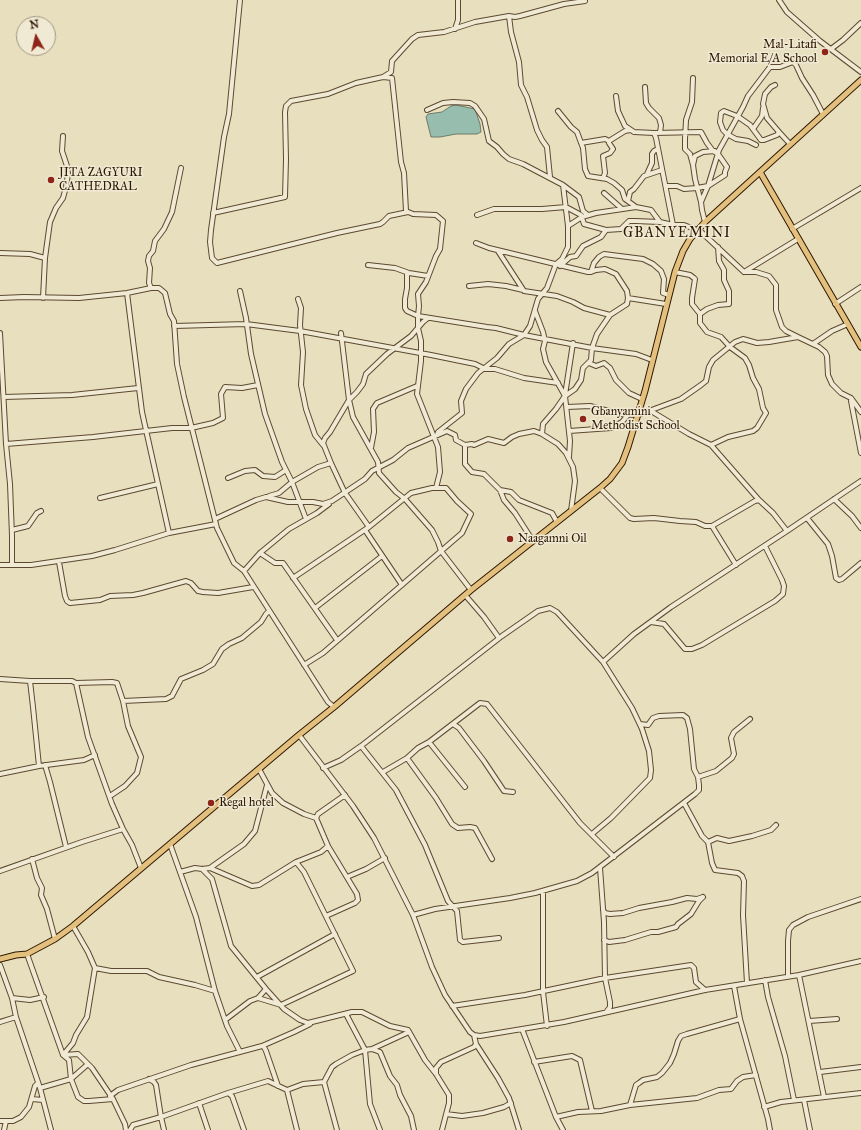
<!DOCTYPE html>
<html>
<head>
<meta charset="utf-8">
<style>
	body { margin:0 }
	#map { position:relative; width:861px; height:1130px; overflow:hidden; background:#e8dfbe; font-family:"IM FELL Great Primer",serif }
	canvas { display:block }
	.north { position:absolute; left:16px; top:16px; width:40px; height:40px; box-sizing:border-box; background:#f0ead5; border:1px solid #a29680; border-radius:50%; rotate:352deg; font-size:11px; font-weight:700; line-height:16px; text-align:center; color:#2d1700 }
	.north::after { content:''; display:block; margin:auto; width:14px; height:18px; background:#8f2418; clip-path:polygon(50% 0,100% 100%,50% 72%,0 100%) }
</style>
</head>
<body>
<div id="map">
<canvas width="861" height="1130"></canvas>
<div class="north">N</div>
</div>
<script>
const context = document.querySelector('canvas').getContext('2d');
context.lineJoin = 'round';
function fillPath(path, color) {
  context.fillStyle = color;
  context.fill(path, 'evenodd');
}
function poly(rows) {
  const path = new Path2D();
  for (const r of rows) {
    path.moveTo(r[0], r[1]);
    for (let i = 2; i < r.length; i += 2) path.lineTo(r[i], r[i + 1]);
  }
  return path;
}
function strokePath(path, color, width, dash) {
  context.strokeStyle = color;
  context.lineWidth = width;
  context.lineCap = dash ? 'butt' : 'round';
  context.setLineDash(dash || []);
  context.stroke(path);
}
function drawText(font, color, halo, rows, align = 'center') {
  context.font = font + ' "IM FELL Great Primer",serif';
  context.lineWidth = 3;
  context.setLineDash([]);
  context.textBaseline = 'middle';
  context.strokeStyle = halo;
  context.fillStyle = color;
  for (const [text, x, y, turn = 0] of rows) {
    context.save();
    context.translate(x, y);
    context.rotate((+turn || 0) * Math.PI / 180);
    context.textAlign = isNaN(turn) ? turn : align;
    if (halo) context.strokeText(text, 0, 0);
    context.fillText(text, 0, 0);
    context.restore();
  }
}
const water = poly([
	[456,105,475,109,480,124,481,132,477,134,456,134,440,137,431,137,426,117,428,114,442,112,451,106,456,105]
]);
const minor = poly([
	[240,0,229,114,224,137,211,230,210,242,212,258,217,263,337,233,380,224,383,222,389,216,408,212],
	[779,0,787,12,820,41,861,72],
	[455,29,458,20,458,0],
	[831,49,843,40,861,23],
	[383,77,392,78,401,162,404,173,406,211,413,214,436,215,443,221,440,249,436,256,426,282,418,294,419,306,418,316,418,328,421,341,421,361,417,394,438,447,440,472,436,488],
	[775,85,771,87,765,94,763,104,767,118,779,132],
	[645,87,646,103,649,108,659,118,661,125,660,133],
	[616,96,618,111,625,126,634,132,654,133,656,138,673,225],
	[427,110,443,103,453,102,470,103,475,106,484,119,489,141,497,147,503,154,509,159,523,164,563,185,579,197,583,211,588,215],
	[558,111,571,127,577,132,583,148,585,169,588,176,607,179,614,183,622,190,625,199,636,207],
	[753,129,762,116,763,108],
	[654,133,701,132,707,143,713,151,718,154,727,167,725,172,725,175,708,186,697,188,684,189,677,186,666,186],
	[581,143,605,139,609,141],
	[756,145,748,141,736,139,727,134,723,130,720,122,721,113,724,111,737,116,750,125,761,140,764,140,777,135,779,132,790,144],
	[693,165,690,154,685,149,685,139,686,120,692,102,693,78],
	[647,174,652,163,652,154,654,151,658,149],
	[550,177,547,147,542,140,537,130,527,97,521,85,519,62,511,32,509,16,515,17,520,16,564,4,585,1],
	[603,178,605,173,603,156,610,153,613,149,609,143,609,141,625,131,630,130],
	[604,193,621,208],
	[628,201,630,192,634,189,644,176,662,170],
	[701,202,695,179,693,165,695,156,703,152,715,151],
	[213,213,285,197,286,159,285,112,286,106,291,101,328,94,356,83,383,77,391,72,392,61,412,39,418,35,444,32,475,22,509,16],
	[477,215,494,209,542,209,566,207,581,215,584,224,606,230],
	[705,222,702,210,701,202,708,186,719,150,743,107,748,96,770,67,780,67,793,62,796,65,802,78,813,95,823,114],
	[568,226,582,217,596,213,636,207,651,210,660,222,673,225,684,225,697,230],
	[698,229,744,272,756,272,769,276,776,285,776,310,782,327,786,331,798,337],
	[792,229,861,188],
	[476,243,489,248,588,272,591,272,594,263,599,257,604,254,643,259,653,264,661,271,664,279,663,293,669,295],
	[498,251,524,291,557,296,573,302,584,308,610,315],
	[0,253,30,254,45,258],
	[368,265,395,268,409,273,428,276],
	[560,266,570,257,576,256,583,246,601,237,606,230,621,229,629,221,635,221,660,222],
	[675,272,690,275,694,278,695,279,692,298,692,304,700,314,700,323,707,332,721,337,730,347,745,358,749,365,753,378,759,389,763,408,766,413,757,428,753,431,728,437,711,445],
	[744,272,798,239],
	[407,274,407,288,405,299,405,308,407,311,418,316,487,327,496,328,524,335,592,348,636,354,652,360],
	[469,286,488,284,506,286,523,290],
	[151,288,149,283,150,268,148,261,149,256,153,251,155,241,164,229,172,212,181,168],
	[240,291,246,318,251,354,265,414,282,462,292,482,306,519],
	[127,293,142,412,169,533],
	[0,298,24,297,79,298,127,293,151,288,159,288,165,293,170,314,174,321,177,364,184,397,217,528,234,563,244,571,328,702,334,707],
	[43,298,45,258,50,222,56,208,63,198,66,187,68,174,67,166,62,151,63,136],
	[628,298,666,304],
	[298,299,301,308,300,325,303,352,301,385,306,409,315,435,323,445],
	[835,304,861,287],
	[535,311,543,332,545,341,543,349,546,362,565,396,570,441,569,457],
	[700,314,707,309,718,305,729,304,729,291,724,280,724,270,719,261,718,247],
	[174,326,246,324,300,331,431,355,475,364,485,369,495,369,524,378,558,383],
	[0,333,6,444,10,484,12,536,12,565],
	[341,333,349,400,353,417,378,462,379,473,396,492,405,499,432,530,438,542,441,551,471,590],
	[813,344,832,331,848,324],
	[589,363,596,366,604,363,610,368,616,380,629,393,642,399],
	[565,395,573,343],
	[4,397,72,395,138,388],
	[851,401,861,453],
	[567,407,590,406,620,414,638,415,681,399,701,385,706,381,709,367,713,360,735,342,743,339,757,343,769,342,798,337,819,347,825,352,827,356,828,375,832,384,841,393,851,398,861,412],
	[651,411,689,434,711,445,759,500],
	[569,431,611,428,622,422,628,415],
	[437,435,438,432,462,413,461,401,466,389,478,373,497,358,509,344,524,335,530,326,538,299,547,288,556,264,562,259,568,247,568,226,563,185],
	[6,444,93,437,172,428,191,428,213,423,223,418,221,394,225,387,242,388,258,385],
	[465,445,465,464,472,472,484,474,500,490,504,500,515,513,533,541],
	[371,448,374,432,373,409,377,403,417,386],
	[331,463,345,493,369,527],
	[228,478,245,471,255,470,263,476,275,477,286,470],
	[600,488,630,518,634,519,654,518,680,521,696,522,705,526,712,526,755,501,759,500,773,513,787,531,861,481],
	[500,490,511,492,519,500,552,513,557,522],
	[269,496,279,493,292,482,318,467,331,463,323,443,325,438,330,432,349,400,357,392,363,384,366,374,387,354,411,336,423,322,428,318],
	[100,498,158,484],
	[834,499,852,516,861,528],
	[571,511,575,481,573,467,566,453,558,444,542,434,543,424,556,409,565,396,575,389,581,380,583,368,591,360,592,348,597,334,610,315,627,304,628,298,627,291,616,274,605,269,596,270,591,272],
	[807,518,828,544,832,556,836,578,839,580,842,579,861,563],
	[215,519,256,500,266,497,288,502,313,502,323,504,332,501,365,479,372,471,393,460,408,448,447,431,455,435,456,440,465,445,472,444,474,445,488,439,504,443,512,437,519,434,534,431,542,434],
	[712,526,736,565],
	[12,530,28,526,37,513,41,511],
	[365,530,402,585],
	[260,553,275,563,283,563,337,640],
	[59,562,65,596,67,601,70,603,100,600,110,596,133,595,143,593,186,581,191,583,198,591,203,592,218,593,253,587],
	[0,565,31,565,92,556,115,550,169,533,216,524],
	[244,571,260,553,289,529,317,513,329,504],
	[293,578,369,527,411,493,432,488,446,488,457,501,471,514,462,533,323,653,304,665],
	[465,595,484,617,499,638],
	[315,608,382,556],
	[651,622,664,624,685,649,692,649,702,645,775,601,783,594,784,586,782,580,765,546],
	[603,662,634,634,671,607,787,531],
	[0,679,30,681,72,681,76,683,112,682,117,683,123,701,128,726,141,757,137,773,125,786,110,796],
	[30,681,33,707,39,766],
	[76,683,88,737,112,804,123,829,132,845,141,868],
	[123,701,166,699,172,696,181,679,203,670,213,664,222,649,229,644,242,638,261,622,266,614,269,611],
	[453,724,459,728,484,761,504,791,513,792],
	[299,735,353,806,374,838,413,915,435,909,510,898,535,893,577,881,592,873,695,794,699,790,699,785,698,777,694,769,690,729,687,718,683,715,659,716,653,718,648,725,640,724],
	[429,742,465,787],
	[361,746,396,790,425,845,448,901,457,911,460,940,463,942,499,938],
	[407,758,436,798,452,824,458,828,470,827,475,828,492,859],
	[45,765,50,782,66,847],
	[323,768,341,760,361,746,502,636,538,611,550,608,557,612,603,662,632,708,642,729,649,751,651,770,650,778,611,818,592,834],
	[259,769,272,793,283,803,304,814,316,818],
	[383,772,407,758,418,748,429,742,480,703,487,704,580,823,614,857],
	[0,774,39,766,84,760,95,755],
	[698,777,716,771,732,758,734,754,731,738,734,732,750,719],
	[684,803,702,836,708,842,712,863,715,870,738,873,742,876,744,881,743,915,747,983],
	[708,842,717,838,729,841,752,836,771,830,776,825],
	[170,844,196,917,215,991,227,1026,240,1052],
	[32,859,37,878,42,888,41,895,47,909,55,939],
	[210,868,244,844,255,831,267,785],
	[600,868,604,922,605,978,610,1002,610,1007,607,1011],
	[202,869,212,879,231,946,266,989,284,1009,300,1020,308,1023,352,1012,362,1012,390,1026,408,1030,425,1060,436,1074,449,1095,449,1103,442,1130],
	[0,871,82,842,123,829],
	[180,872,195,868,202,869,210,868,252,886,259,885,296,862,321,852,328,846],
	[347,877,366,869,385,858],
	[543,891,543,992,547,1026],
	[603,910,605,913,610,914,623,913,639,908,672,902,687,898,697,899,703,897],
	[413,915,432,967,445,995,470,1032,474,1035,480,1036,564,1022,705,990,799,975,861,961],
	[326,916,355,903,358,900,357,894,328,846,316,818,318,814,345,795],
	[604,940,609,942,625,940,651,932,658,932,676,927,678,924,691,914,699,901,703,897],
	[27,954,63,1055,69,1060,71,1079,78,1097,84,1101,89,1101,113,1099],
	[0,965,12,998,16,1017,40,1088,51,1130],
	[95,968,111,971,147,971,159,977,195,985,215,991],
	[799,975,824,1097],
	[788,976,788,941,789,930,793,925,808,917,861,899],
	[257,977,335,934],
	[765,980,768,997,785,1056,794,1100],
	[734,986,740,1019,768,1119,770,1130],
	[12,998,30,1000,44,997],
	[258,998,281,1005,353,971,304,872,296,862],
	[452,1006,525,995,605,978,691,965,694,968,696,982,705,990],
	[346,1014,365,1050,370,1104,380,1130],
	[225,1020,250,1001,258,998,266,989],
	[809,1021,837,1019],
	[0,1022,16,1017],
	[522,1029,556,1117,563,1130],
	[476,1044,498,1078,509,1098,519,1130],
	[262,1046,294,1032,310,1024],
	[372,1049,409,1032],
	[63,1055,73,1043,76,1035,87,1017,95,968,88,952,73,926],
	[64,1055,78,1054,92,1068,113,1099,125,1124,126,1130],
	[534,1062,572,1056,580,1060,592,1111],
	[820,1072,861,1067],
	[436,1074,436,1068,441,1062,474,1047,476,1044,474,1035],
	[324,1082,337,1130],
	[40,1088,71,1079,88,1064],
	[287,1090,297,1130],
	[228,1093,268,1081,287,1090,303,1084,324,1082,332,1067,336,1064,352,1055,365,1050,372,1049,380,1052,390,1076,397,1085,400,1095,411,1116,414,1130],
	[110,1096,118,1090,191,1065,262,1046,264,1047,266,1051,278,1086],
	[32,1099,43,1100],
	[804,1100,810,1130],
	[199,1103,208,1130],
	[630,1105,636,1085,639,1083,643,1080,657,1077,662,1073,670,1063,674,1054,678,1041,681,1036,687,1034,740,1019],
	[764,1107,781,1102,861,1093],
	[446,1114,462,1116,483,1113,504,1107,511,1103],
	[556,1117,578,1112,601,1111,630,1105,697,1098,719,1090,731,1089,737,1081,743,1077,756,1075],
	[0,1121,13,1121,21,1117,29,1107,35,1086,38,1083],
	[4,1130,6,1121],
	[130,1130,133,1125,161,1117,156,1085,154,1082,149,1079],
	[164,1130,161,1117,228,1093,232,1096,244,1130]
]);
const major = poly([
	[760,172,861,347],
	[0,959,16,955,27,954,55,939,73,926,299,735,334,707,471,590,600,488,610,479,622,463,628,447,645,391,675,272,683,251,690,239,705,222,861,80]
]);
const markers = [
	[825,52,4,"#8f2418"],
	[51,180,4,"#8f2418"],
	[583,419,4,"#8f2418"],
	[510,539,4,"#8f2418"],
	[211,803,4,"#8f2418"]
];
const poiNames = [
	["Mal-Litafi",817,45,"right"],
	["Memorial E/A School",817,59,"right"],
	["JITA ZAGYURI",59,173],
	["CATHEDRAL",59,187],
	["Gbanyamini",591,412],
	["Methodist School",591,426],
	["Naagamni Oil",518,539],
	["Regal hotel",219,803]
];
const quarterNames = [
	["GBANYEMINI",677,234]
];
fillPath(water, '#97bdae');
strokePath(water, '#6d7b68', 1);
strokePath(minor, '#5c4930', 6);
strokePath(major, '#2d1700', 7);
strokePath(minor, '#f0ead5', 4);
strokePath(major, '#e4c07f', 5);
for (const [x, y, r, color] of markers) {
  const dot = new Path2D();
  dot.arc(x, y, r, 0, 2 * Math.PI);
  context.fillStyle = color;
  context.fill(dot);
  strokePath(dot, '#f0ead5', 1.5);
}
drawText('12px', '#2d1700', '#f0ead5', poiNames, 'left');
context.letterSpacing = '1px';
drawText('14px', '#2d1700', '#f0ead5', quarterNames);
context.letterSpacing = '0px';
</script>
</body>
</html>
